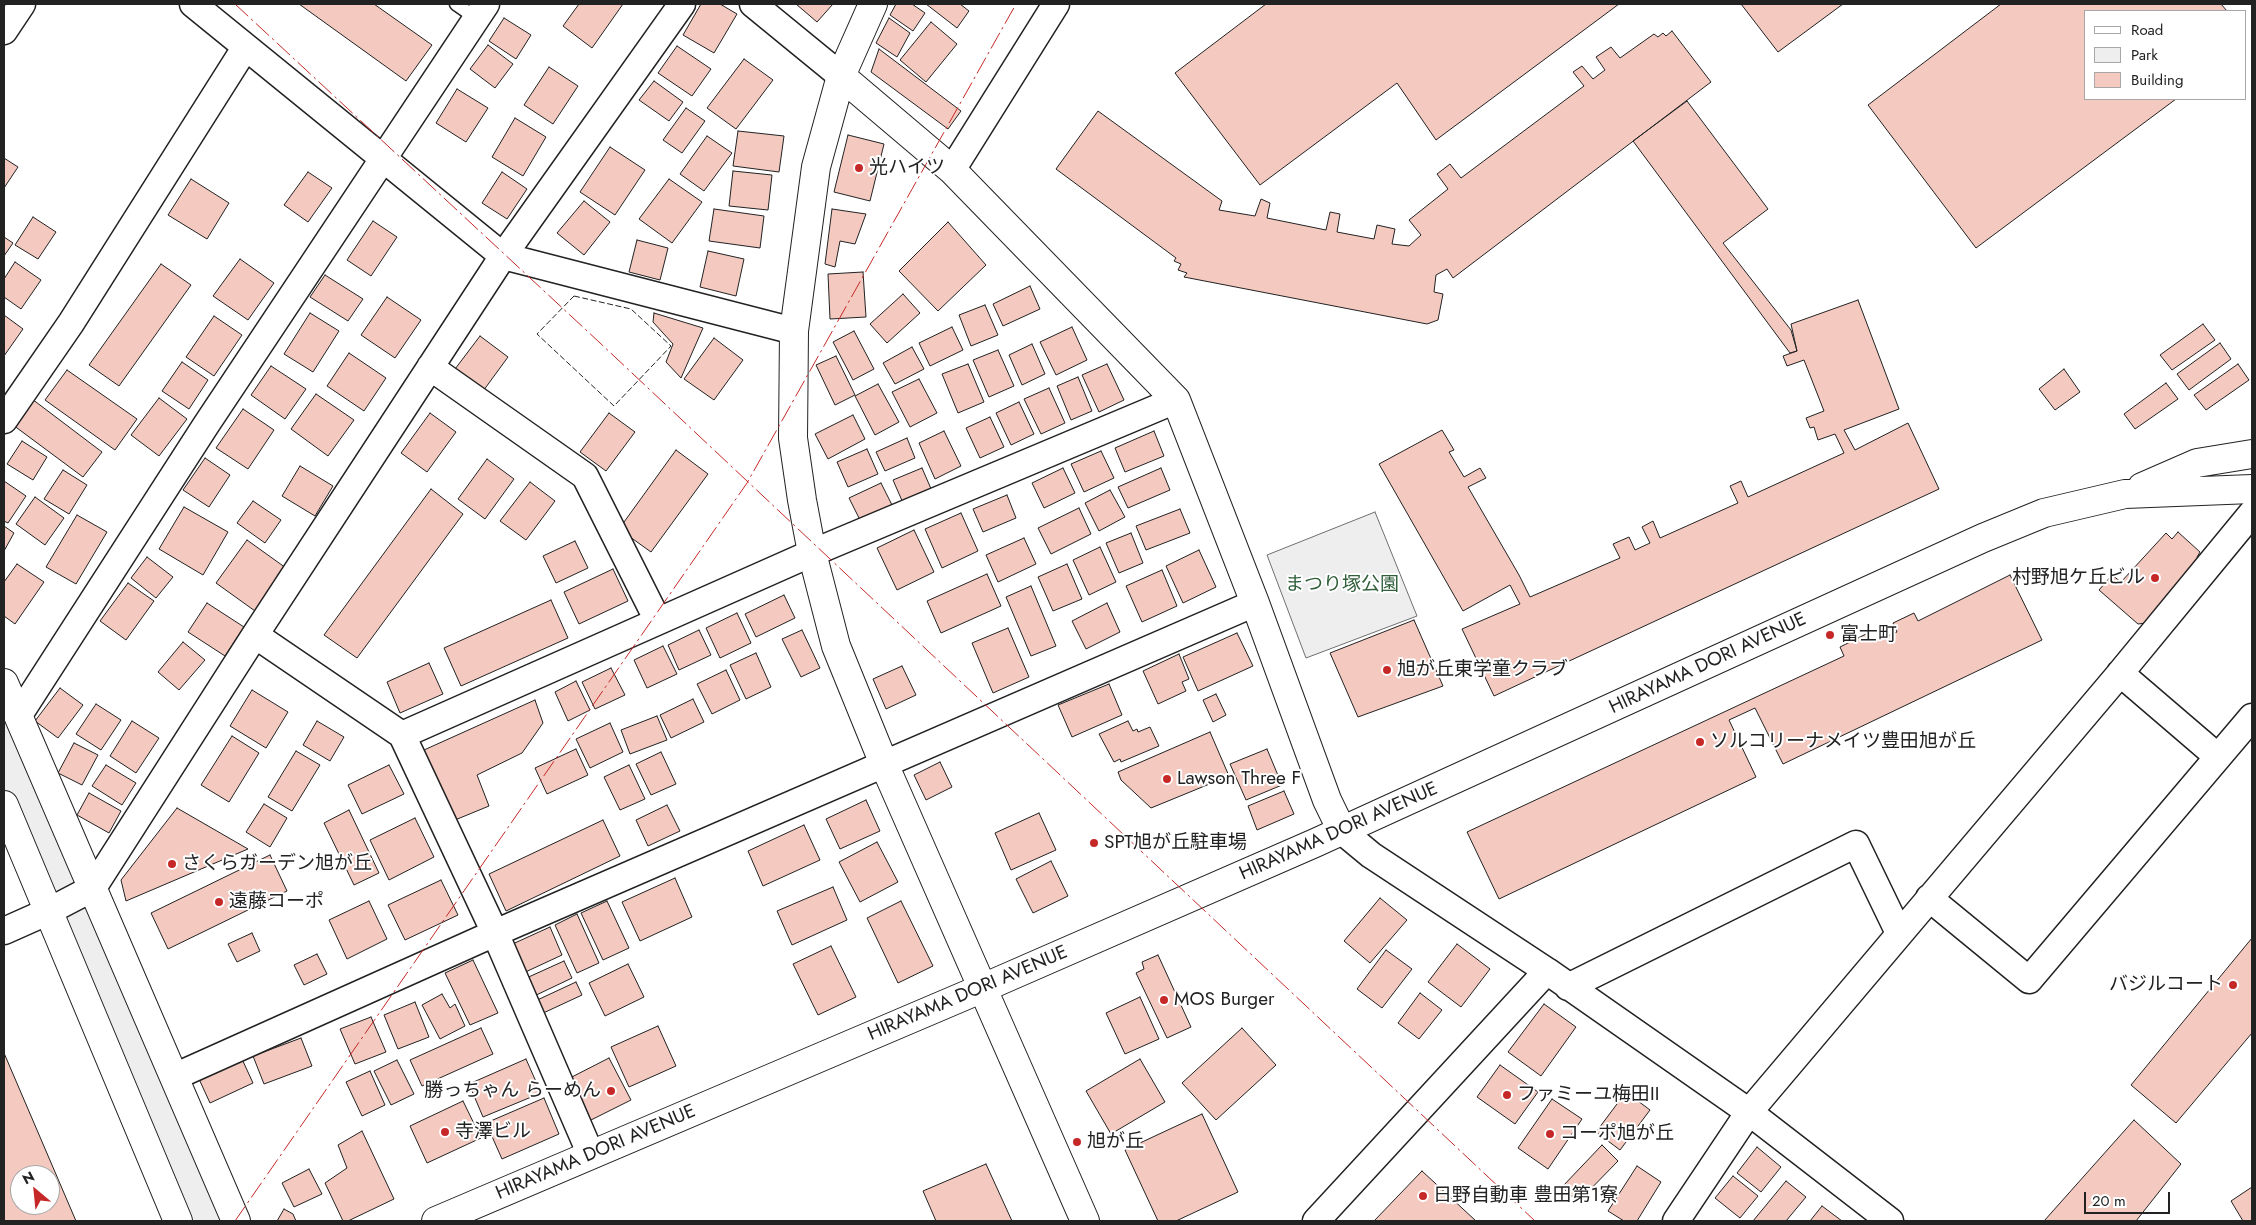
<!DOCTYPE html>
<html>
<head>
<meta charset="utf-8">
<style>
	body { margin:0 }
	#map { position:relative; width:2256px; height:1225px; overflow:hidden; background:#fff; font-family:Jost,sans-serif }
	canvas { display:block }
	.frame { position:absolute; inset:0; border:5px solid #222; pointer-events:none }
	.legend { position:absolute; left:2084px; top:10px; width:162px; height:90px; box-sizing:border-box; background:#fff; border:1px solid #a7a7a7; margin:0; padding:6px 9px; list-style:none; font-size:15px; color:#222 }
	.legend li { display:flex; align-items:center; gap:10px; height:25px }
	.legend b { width:25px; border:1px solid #a7a7a7 }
	.north { position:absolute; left:10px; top:1165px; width:50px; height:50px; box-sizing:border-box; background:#fff; border:1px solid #a7a7a7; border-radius:50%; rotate:332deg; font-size:14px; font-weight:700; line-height:20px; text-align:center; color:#222 }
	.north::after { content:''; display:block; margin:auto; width:18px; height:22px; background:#c62828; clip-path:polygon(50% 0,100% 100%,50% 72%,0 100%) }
	.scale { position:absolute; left:2084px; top:1192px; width:86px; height:22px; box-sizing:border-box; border:2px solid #222; border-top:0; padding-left:6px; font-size:15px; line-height:18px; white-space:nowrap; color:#222; -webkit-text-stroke:4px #fff; paint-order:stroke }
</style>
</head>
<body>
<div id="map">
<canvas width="2256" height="1225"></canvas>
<div class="frame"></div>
<ul class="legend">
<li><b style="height:6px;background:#fff"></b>Road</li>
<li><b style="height:14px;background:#eee"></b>Park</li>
<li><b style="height:14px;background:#f3c9c0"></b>Building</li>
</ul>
<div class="north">N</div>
<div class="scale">20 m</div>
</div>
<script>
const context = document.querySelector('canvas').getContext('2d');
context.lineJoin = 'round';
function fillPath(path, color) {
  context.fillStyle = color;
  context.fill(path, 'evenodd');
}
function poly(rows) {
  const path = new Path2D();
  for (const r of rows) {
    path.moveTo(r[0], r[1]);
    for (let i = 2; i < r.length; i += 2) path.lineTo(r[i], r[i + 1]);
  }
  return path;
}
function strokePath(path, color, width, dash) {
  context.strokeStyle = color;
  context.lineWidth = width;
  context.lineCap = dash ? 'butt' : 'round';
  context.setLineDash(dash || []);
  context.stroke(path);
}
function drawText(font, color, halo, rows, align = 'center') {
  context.font = font + ' Jost,"Noto Sans JP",sans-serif';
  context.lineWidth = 4;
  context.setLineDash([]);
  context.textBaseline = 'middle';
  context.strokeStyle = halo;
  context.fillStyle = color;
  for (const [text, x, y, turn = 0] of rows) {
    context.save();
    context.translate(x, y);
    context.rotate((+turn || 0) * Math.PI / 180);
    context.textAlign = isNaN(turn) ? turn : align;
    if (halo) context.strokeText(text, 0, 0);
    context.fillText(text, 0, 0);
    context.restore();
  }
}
const green = poly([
	[1375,512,1417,616,1306,658,1267,555,1375,512],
	[4,683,236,1221,178,1221,4,805,4,683]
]);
const building = poly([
	[299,4,374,4,432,45,406,81,299,4],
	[579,4,623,4,592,48,563,26,579,4],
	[701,4,720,4,737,14,714,53,683,35,701,4],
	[796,4,833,4,817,22,796,4],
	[896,4,912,4,925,13,913,31,890,15,896,4],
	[926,4,960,4,969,11,957,28,926,4],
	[1266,4,1619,4,1436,140,1397,83,1260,185,1175,73,1266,4],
	[1741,4,1843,4,1778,52,1741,4],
	[2001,4,2221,4,2227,11,2085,11,2085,99,2176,99,1976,248,1868,105,2001,4],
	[504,18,531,35,516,59,489,41,504,18],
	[889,18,910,33,897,57,876,43,889,18],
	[931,22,957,44,926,82,900,60,931,22],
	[1672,31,1711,82,1453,278,1447,269,1436,275,1434,292,1443,294,1438,320,1427,324,1184,277,1187,273,1178,270,1181,264,1174,261,1176,258,1056,169,1098,111,1222,201,1219,210,1255,216,1261,199,1270,203,1267,218,1326,230,1330,212,1340,214,1337,232,1374,239,1377,225,1395,229,1392,244,1409,246,1421,235,1409,220,1448,189,1437,174,1450,164,1461,178,1584,86,1573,72,1582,66,1593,79,1605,70,1596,57,1611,47,1620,58,1654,34,1658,37,1663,33,1666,36,1672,31],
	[488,45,513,64,495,88,470,69,488,45],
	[677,46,711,69,692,96,658,73,677,46],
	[879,49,961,111,948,129,871,72,879,49],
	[744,59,773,80,736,129,707,108,744,59],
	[549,67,578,86,553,124,524,105,549,67],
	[654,81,683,102,669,121,639,100,654,81],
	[457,89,488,108,466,142,436,123,457,89],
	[1687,101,1768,209,1723,243,1791,330,1797,351,1790,353,1633,141,1687,101],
	[686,108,705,121,682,153,663,140,686,108],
	[515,118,546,137,523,176,492,157,515,118],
	[738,131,784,136,779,172,733,166,738,131],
	[848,135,884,144,870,201,834,192,848,135],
	[707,136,732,153,704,191,680,174,707,136],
	[610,147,645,170,615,215,580,192,610,147],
	[4,158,18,167,4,188,4,158],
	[733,171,772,175,768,210,729,206,733,171],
	[308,172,332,188,308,222,284,205,308,172],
	[502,172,527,189,507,219,482,203,502,172],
	[191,179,229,203,207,239,168,215,191,179],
	[669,179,702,202,672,243,639,219,669,179],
	[584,201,610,222,584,255,557,233,584,201],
	[714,209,764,216,760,248,709,241,714,209],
	[832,209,866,214,855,244,840,241,835,267,825,264,832,209],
	[33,217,56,232,38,259,15,245,33,217],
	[373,221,397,237,371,276,347,260,373,221],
	[948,222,986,265,938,311,899,271,948,222],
	[4,237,13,243,4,256,4,237],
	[637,240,668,248,660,280,629,272,637,240],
	[708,251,744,259,736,296,700,287,708,251],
	[240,259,274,283,248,320,213,296,240,259],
	[15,262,41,280,21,309,4,297,4,279,15,262],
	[161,264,191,285,119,386,89,365,161,264],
	[863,272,866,317,830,319,828,274,863,272],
	[325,275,363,299,348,321,310,297,325,275],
	[1030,286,1040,309,1003,326,993,304,1030,286],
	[903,294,920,313,887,343,870,324,903,294],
	[387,297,421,320,395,358,361,335,387,297],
	[1858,300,1899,409,1844,430,1855,450,1908,423,1939,489,1494,696,1462,629,1520,604,1510,585,1463,611,1379,464,1442,430,1454,450,1449,452,1464,477,1480,468,1486,478,1468,487,1519,575,1530,597,1620,558,1613,544,1629,537,1635,550,1650,543,1642,527,1653,521,1660,538,1738,503,1730,486,1741,481,1748,497,1844,453,1835,434,1818,440,1814,427,1810,428,1806,418,1824,411,1804,360,1787,366,1783,356,1797,351,1791,324,1858,300],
	[985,305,998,335,971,346,959,315,985,305],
	[310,313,339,331,313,372,284,354,310,313],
	[654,313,703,328,681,378,666,362,673,344,653,322,654,313],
	[4,315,23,329,4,356,4,315],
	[214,316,242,335,214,376,186,357,214,316],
	[2203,324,2215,340,2172,370,2160,355,2203,324],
	[952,327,963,350,930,366,919,343,952,327],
	[1072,327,1087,360,1056,375,1040,342,1072,327],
	[854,331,874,369,853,380,833,342,854,331],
	[480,336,508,357,478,398,449,377,480,336],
	[714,338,743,360,714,400,684,379,714,338],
	[2220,343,2231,359,2189,390,2177,374,2220,343],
	[1032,344,1045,374,1022,385,1009,355,1032,344],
	[912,347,924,369,895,384,883,363,912,347],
	[998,350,1014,386,989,397,973,360,998,350],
	[349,353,386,378,364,411,327,386,349,353],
	[836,356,855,395,835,405,816,365,836,356],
	[182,362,208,380,189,409,162,391,182,362],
	[968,364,984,402,958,413,942,374,968,364],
	[1107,364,1124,400,1099,412,1082,375,1107,364],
	[2238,364,2249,380,2206,410,2194,395,2238,364],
	[271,366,306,389,285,419,251,395,271,366],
	[2064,369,2080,392,2055,410,2039,389,2064,369],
	[67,370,137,419,115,450,45,400,67,370],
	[1078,377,1092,411,1071,420,1057,386,1078,377],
	[919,379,937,413,910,427,892,392,919,379],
	[2166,383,2178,399,2135,429,2124,414,2166,383],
	[878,384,899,422,875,435,855,396,878,384],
	[1049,388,1065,423,1041,434,1024,399,1049,388],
	[316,394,354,420,328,456,291,429,316,394],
	[159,398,187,419,159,456,131,435,159,398],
	[32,399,102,452,83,477,13,425,32,399],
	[1019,402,1034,434,1011,445,996,413,1019,402],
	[243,409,274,430,248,469,216,448,243,409],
	[430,413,456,432,427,472,401,453,430,413],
	[609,413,635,432,606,471,580,452,609,413],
	[853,415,865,439,828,459,815,434,853,415],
	[990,417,1004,447,980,458,966,428,990,417],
	[944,431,961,466,935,479,919,443,944,431],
	[1154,431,1164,456,1125,472,1115,448,1154,431],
	[907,438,915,458,885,471,876,452,907,438],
	[22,441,47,457,33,480,7,464,22,441],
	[867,449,878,474,848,487,837,462,867,449],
	[676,450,708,474,651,552,619,529,676,450],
	[1101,451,1114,478,1084,492,1071,464,1101,451],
	[205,458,230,475,209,507,183,490,205,458],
	[487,459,514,479,485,519,458,499,487,459],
	[300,466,333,486,315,516,282,496,300,466],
	[922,468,932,491,903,503,893,480,922,468],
	[1063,468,1075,493,1044,508,1032,483,1063,468],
	[1161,468,1170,490,1128,508,1118,487,1161,468],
	[63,470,87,485,69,514,44,499,63,470],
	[4,481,26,496,8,523,4,521,4,481],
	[530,482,555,501,526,540,500,521,530,482],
	[881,483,893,507,861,522,849,498,881,483],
	[431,489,463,514,357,658,324,635,431,489],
	[1110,490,1125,517,1099,531,1085,503,1110,490],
	[1007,495,1016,518,983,532,973,509,1007,495],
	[35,497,64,518,45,545,16,524,35,497],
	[253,501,281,520,265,543,237,523,253,501],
	[184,507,228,532,203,575,159,549,184,507],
	[1079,508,1091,534,1051,554,1038,528,1079,508],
	[1180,509,1190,533,1146,550,1136,526,1180,509],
	[961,513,978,551,942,568,925,529,961,513],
	[77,515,107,532,76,584,46,567,77,515],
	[4,526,14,533,4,551,4,526],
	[914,530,934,572,897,590,877,548,914,530],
	[2178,532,2200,552,2197,557,2199,563,2146,623,2138,624,2099,590,2112,575,2121,582,2166,533,2172,539,2178,532],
	[1131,533,1143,563,1119,573,1106,543,1131,533],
	[1024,538,1036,564,998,582,986,555,1024,538],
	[247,540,286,568,255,611,216,583,247,540],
	[575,541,588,568,556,583,543,556,575,541],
	[1100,547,1116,582,1089,595,1073,560,1100,547],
	[1199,550,1216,587,1183,603,1166,566,1199,550],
	[147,557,173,577,156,598,131,578,147,557],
	[17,564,44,582,15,624,4,616,4,582,17,564],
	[1067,564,1082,599,1053,611,1038,577,1067,564],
	[613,569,628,601,579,624,564,592,613,569],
	[1162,570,1177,606,1142,622,1126,586,1162,570],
	[987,574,1001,606,941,633,927,601,987,574],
	[2010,575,2042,640,1783,764,1755,708,1729,720,1756,777,1499,899,1467,832,1844,656,1840,647,1868,633,1873,642,1897,632,1893,623,1914,613,1918,621,2010,575],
	[128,583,154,601,126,640,100,621,128,583],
	[1031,586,1056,646,1031,656,1006,597,1031,586],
	[784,595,795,618,756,637,745,614,784,595],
	[551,600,568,638,461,686,444,648,551,600],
	[207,603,244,627,225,656,188,632,207,603],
	[1107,603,1120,632,1086,649,1072,621,1107,603],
	[737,613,751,643,720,658,706,628,737,613],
	[1414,620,1443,686,1358,717,1330,653,1414,620],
	[1008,628,1029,677,993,693,972,643,1008,628],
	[699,630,711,655,679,670,668,645,699,630],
	[802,630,820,668,801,677,782,639,802,630],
	[1237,633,1253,666,1198,691,1183,657,1237,633],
	[183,642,205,660,179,690,158,672,183,642],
	[663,646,677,674,647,688,634,660,663,646],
	[756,653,771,687,746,699,730,665,756,653],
	[1179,654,1189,679,1182,682,1186,691,1158,704,1143,671,1179,654],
	[429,663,443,694,400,713,387,682,429,663],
	[902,666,916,695,886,709,873,679,902,666],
	[611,668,625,695,595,709,582,682,611,668],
	[726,670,740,700,712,714,697,684,726,670],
	[576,681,590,710,568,721,555,692,576,681],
	[1109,684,1122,715,1072,737,1058,705,1109,684],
	[60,688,83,705,58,738,35,721,60,688],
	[252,690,288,712,266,748,230,726,252,690],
	[1216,694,1226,715,1213,722,1203,700,1216,694],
	[693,699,704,722,671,738,660,715,693,699],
	[535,700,543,723,522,753,477,775,489,806,455,820,424,750,535,700],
	[96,704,121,720,101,750,76,734,96,704],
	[657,716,667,740,630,754,621,730,657,716],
	[132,721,159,738,136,773,110,756,132,721],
	[317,721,344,737,330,761,303,745,317,721],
	[1128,721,1133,731,1137,729,1138,732,1150,727,1159,746,1121,762,1120,759,1114,762,1099,734,1128,721],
	[610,723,623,752,590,768,576,739,610,723],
	[1210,732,1229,776,1151,808,1121,780,1118,772,1210,732],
	[232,736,259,753,229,802,201,785,232,736],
	[74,743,98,755,82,785,58,773,74,743],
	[576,749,588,775,547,794,535,768,576,749],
	[1267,749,1282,785,1246,800,1230,764,1267,749],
	[296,751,320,765,292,811,268,797,296,751],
	[661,752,676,784,651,795,636,764,661,752],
	[940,762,952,787,926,800,914,775,940,762],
	[106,765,136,783,122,805,92,786,106,765],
	[389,765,404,794,362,814,348,785,389,765],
	[629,765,645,799,620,810,604,777,629,765],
	[1284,791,1294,814,1257,830,1248,806,1284,791],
	[89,793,121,811,109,833,77,815,89,793],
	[866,800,880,831,840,849,826,819,866,800],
	[264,804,287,818,270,847,246,832,264,804],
	[667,805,680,831,648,846,636,820,667,805],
	[177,808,248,849,126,901,121,880,177,808],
	[349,810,379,873,354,885,324,823,349,810],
	[1039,813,1056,850,1011,870,995,833,1039,813],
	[415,818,434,857,389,880,370,840,415,818],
	[603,820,620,856,506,911,489,874,603,820],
	[804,825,820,860,763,886,748,851,804,825],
	[877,842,898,882,860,902,839,862,877,842],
	[270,855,287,891,168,949,151,913,270,855],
	[1051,861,1068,896,1033,913,1016,879,1051,861],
	[675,878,692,917,640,941,622,902,675,878],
	[441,880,458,915,405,940,388,905,441,880],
	[833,887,847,920,792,945,777,911,833,887],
	[1380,898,1407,920,1370,963,1344,941,1380,898],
	[369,901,387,939,347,959,329,920,369,901],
	[607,901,629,948,603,960,581,913,607,901],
	[901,901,933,966,898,983,867,918,901,901],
	[577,914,599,963,577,973,555,925,577,914],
	[550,927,562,955,519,975,506,947,550,927],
	[252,933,260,951,237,962,228,944,252,933],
	[2252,938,2252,1033,2176,1123,2131,1085,2252,938],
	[1457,944,1490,969,1461,1007,1428,982,1457,944],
	[831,946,856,997,818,1015,793,964,831,946],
	[1386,950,1412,969,1382,1008,1357,989,1386,950],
	[317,954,327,974,304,985,294,965,317,954],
	[1158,955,1191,1027,1167,1038,1136,973,1144,969,1142,962,1158,955],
	[473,960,498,1013,470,1025,445,973,473,960],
	[564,961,572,978,530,998,522,980,564,961],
	[628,964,644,997,605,1016,589,983,628,964],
	[576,982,582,995,539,1015,533,1002,576,982],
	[1420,993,1442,1010,1419,1039,1398,1023,1420,993],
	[442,994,450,1008,455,1004,465,1026,440,1039,422,1005,442,994],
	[1140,997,1159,1039,1125,1054,1106,1013,1140,997],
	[415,1002,429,1037,398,1049,384,1015,415,1002],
	[1544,1004,1576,1027,1541,1076,1508,1052,1544,1004],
	[371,1017,386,1052,355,1064,340,1029,371,1017],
	[658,1026,676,1066,629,1087,611,1047,658,1026],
	[481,1028,493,1054,422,1086,410,1060,481,1028],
	[1242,1028,1276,1065,1216,1120,1182,1083,1242,1028],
	[301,1038,312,1066,264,1084,253,1056,301,1038],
	[4,1053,76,1221,4,1221,4,1053],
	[20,1175,50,1175,50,1205,20,1205,20,1175],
	[609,1058,631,1100,587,1122,566,1080,609,1058],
	[242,1059,253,1083,210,1103,199,1079,242,1059],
	[526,1059,541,1093,483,1117,469,1084,526,1059],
	[1140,1059,1165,1102,1111,1134,1086,1091,1140,1059],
	[397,1060,414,1094,391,1105,374,1071,397,1060],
	[1500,1065,1538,1092,1515,1124,1477,1097,1500,1065],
	[370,1071,385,1105,362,1116,346,1082,370,1071],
	[1626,1092,1650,1110,1620,1150,1596,1132,1626,1092],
	[544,1098,559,1134,502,1159,486,1123,544,1098],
	[1552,1099,1582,1119,1548,1169,1518,1148,1552,1099],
	[463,1101,481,1138,427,1163,410,1126,463,1101],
	[1202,1114,1238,1192,1176,1221,1158,1221,1125,1150,1202,1114],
	[2134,1120,2181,1164,2136,1221,2044,1221,2134,1120],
	[362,1131,394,1199,348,1221,343,1221,325,1183,347,1168,338,1145,362,1131],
	[1602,1145,1618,1161,1578,1202,1562,1187,1602,1145],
	[1757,1147,1781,1167,1761,1192,1737,1173,1757,1147],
	[986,1164,1012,1221,936,1221,923,1191,986,1164],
	[1637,1166,1661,1182,1637,1221,1624,1221,1608,1211,1637,1166],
	[309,1169,322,1194,294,1207,282,1183,309,1169],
	[1422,1171,1476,1221,1374,1221,1422,1171],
	[1733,1176,1758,1196,1740,1218,1715,1198,1733,1176],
	[1786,1181,1806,1197,1786,1221,1753,1221,1786,1181],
	[2252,1187,2252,1221,2243,1221,2231,1201,2252,1187],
	[1822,1206,1842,1221,1810,1221,1822,1206],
	[284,1209,293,1214,296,1221,277,1221,284,1209]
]);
const service = poly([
	[456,4,476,18]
]);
const minor = poly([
	[193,4,503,256,794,331],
	[753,4,841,76],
	[4,31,22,4],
	[952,170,1056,4],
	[430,367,585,476,658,621],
	[4,420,71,323,245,48],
	[255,635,402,735,495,933,591,1155],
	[2120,673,2218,757],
	[19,715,206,425,486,4],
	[402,735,812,553,1176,400],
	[1342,831,1371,855,1547,971,1749,1112,1890,1221],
	[1929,898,2029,980,2252,717],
	[4,931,49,911,93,888,255,635,503,256,682,4],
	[1568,987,1856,844,1899,933],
	[174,1077,495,933,1255,603],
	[1316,1221,1547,971],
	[1676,1221,1749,1112,2117,677,2252,513]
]);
const tertiary = poly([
	[873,4,841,76,816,167,794,331,793,438,802,500,812,553,836,646,884,764,1085,1221],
	[841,76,952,170,1176,400,1255,603,1327,800,1342,831],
	[4,683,236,1221],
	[4,805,178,1221]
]);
const secondary = poly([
	[2142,487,2197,463,2252,454],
	[436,1221,983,988,1315,843,1983,538,2044,513,2125,494,2252,489]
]);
const fence = poly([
	[574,296,631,309,671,346,614,406,537,334,574,296]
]);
const power = poly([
	[235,4,599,342,1535,1221],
	[235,1221,747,483,1016,4]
]);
const markers = [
	[859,168,5,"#c62828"],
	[2155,578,5,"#c62828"],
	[1830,635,5,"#c62828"],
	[1387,670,5,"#c62828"],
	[1700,742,5,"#c62828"],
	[1167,779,5,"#c62828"],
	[1094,843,5,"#c62828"],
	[172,864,5,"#c62828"],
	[219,902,5,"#c62828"],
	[2233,985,5,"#c62828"],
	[1164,1000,5,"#c62828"],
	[611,1091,5,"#c62828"],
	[1507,1095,5,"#c62828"],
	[445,1132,5,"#c62828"],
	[1550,1134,5,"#c62828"],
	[1077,1142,5,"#c62828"],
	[1423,1196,5,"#c62828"]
];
const poiNames = [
	["光ハイツ",869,168],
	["村野旭ケ丘ビル",2145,578,"right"],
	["富士町",1840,635],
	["旭が丘東学童クラブ",1397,670],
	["ソルコリーナメイツ豊田旭が丘",1710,742],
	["Lawson Three F",1177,779],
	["SPT旭が丘駐車場",1104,843],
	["さくらガーデン旭が丘",182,864],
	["遠藤コーポ",229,902],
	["バジルコート",2223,985,"right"],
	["MOS Burger",1174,1000],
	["勝っちゃん らーめん",601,1091,"right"],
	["ファミーユ梅田II",1517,1095],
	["寺澤ビル",455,1132],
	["コーポ旭が丘",1560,1134],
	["旭が丘",1087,1142],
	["日野自動車 豊田第1寮",1433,1196]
];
const parkNames = [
	["まつり塚公園",1342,585]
];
const streetNames = [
	["HIRAYAMA DORI AVENUE",1708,664,-25],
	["HIRAYAMA DORI AVENUE",1339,832,-24],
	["HIRAYAMA DORI AVENUE",968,994,-23],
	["HIRAYAMA DORI AVENUE",596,1153,-23]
];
fillPath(green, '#eee');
strokePath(green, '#6f6f6f', 1);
fillPath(building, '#f3c9c0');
strokePath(building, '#222', 1);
strokePath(service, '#222', 15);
strokePath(minor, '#222', 29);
strokePath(tertiary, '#222', 30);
strokePath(secondary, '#222', 30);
strokePath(service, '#fff', 12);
strokePath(minor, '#fff', 26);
strokePath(tertiary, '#fff', 28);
strokePath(secondary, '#fff', 28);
strokePath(fence, '#222', 1, [6, 2.5]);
strokePath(power, '#c62828', 1, [18, 4, 2.5, 4]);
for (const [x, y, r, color] of markers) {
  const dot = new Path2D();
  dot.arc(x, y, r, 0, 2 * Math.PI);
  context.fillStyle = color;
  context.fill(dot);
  strokePath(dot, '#fff', 2);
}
drawText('19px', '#222', '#fff', poiNames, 'left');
drawText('19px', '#2f5e38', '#fff', parkNames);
drawText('19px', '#222', '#fff', streetNames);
</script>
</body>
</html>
